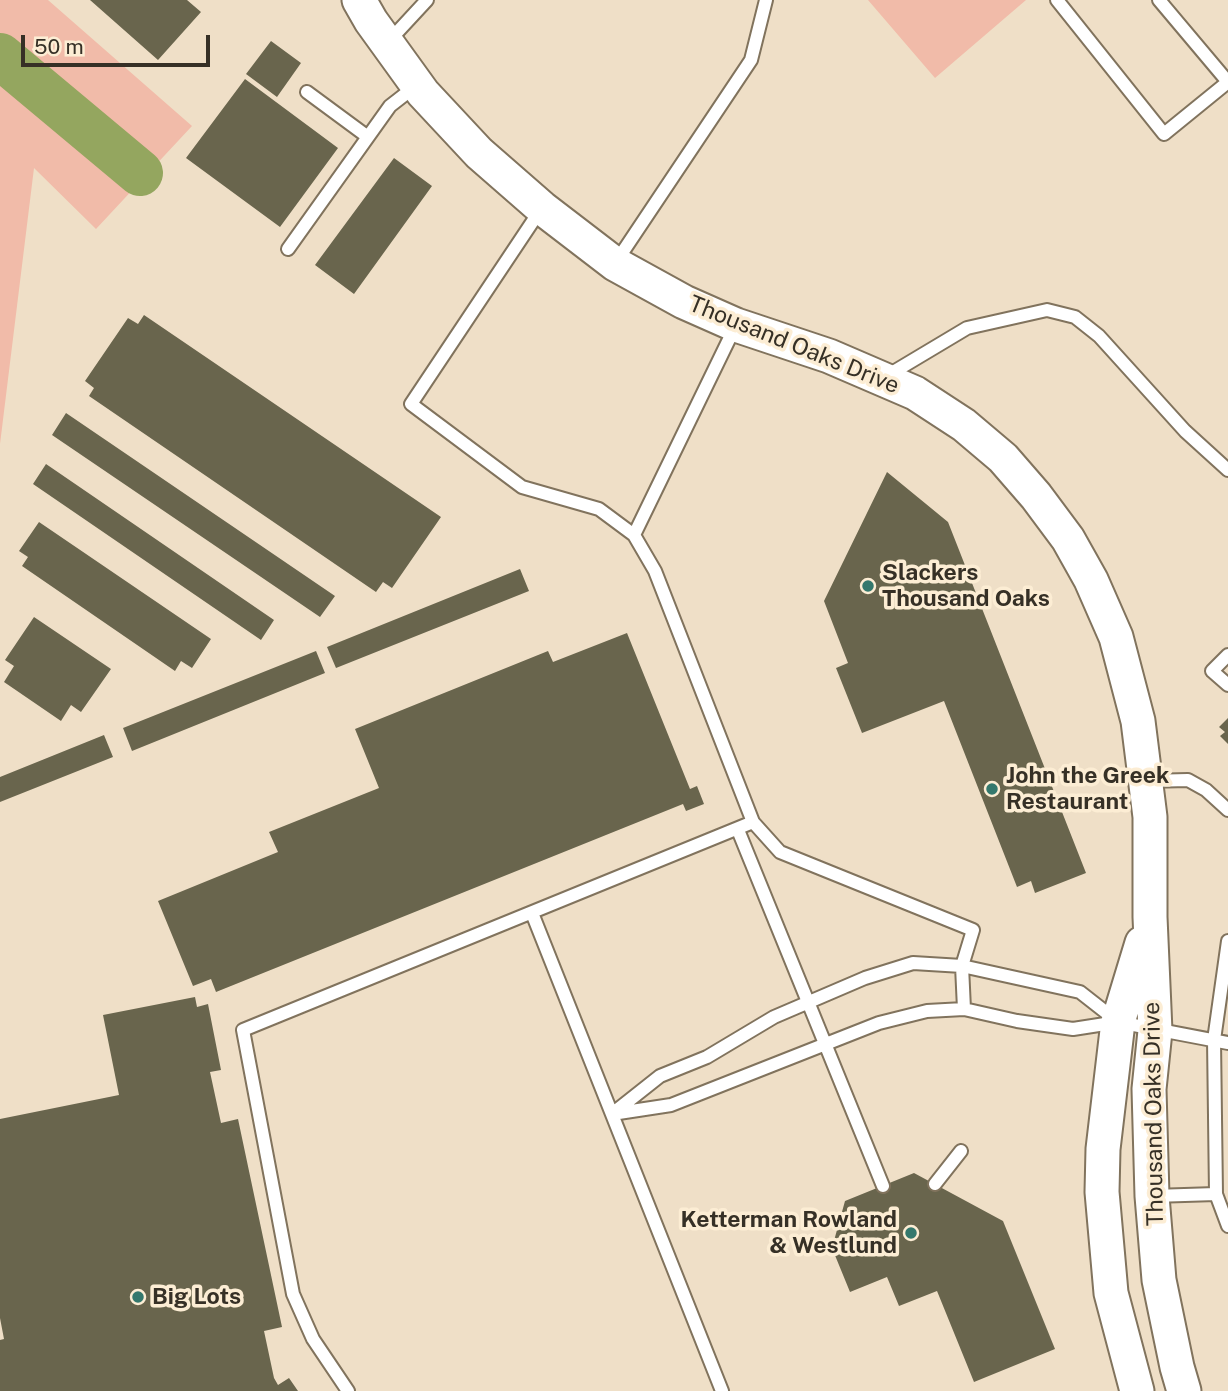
<!DOCTYPE html>
<html>
<head>
<meta charset="utf-8">
<style>
	body { margin:0 }
	#map { position:relative; width:1228px; height:1391px; overflow:hidden; background:#efdfc7; font-family:"Public Sans",sans-serif }
	canvas { display:block }
	.scale { position:absolute; left:21px; top:35px; width:189px; height:32px; box-sizing:border-box; border:4px solid #363026; border-top:0; padding-left:9px; font-size:21px; line-height:24px; white-space:nowrap; color:#363026; -webkit-text-stroke:5px #fcedd4; paint-order:stroke }
</style>
</head>
<body>
<div id="map">
<canvas width="1228" height="1391"></canvas>
<div class="scale">50 m</div>
</div>
<script>
const context = document.querySelector('canvas').getContext('2d');
context.lineJoin = 'round';
function fillPath(path, color) {
  context.fillStyle = color;
  context.fill(path, 'evenodd');
}
function poly(rows) {
  const path = new Path2D();
  for (const r of rows) {
    path.moveTo(r[0], r[1]);
    for (let i = 2; i < r.length; i += 2) path.lineTo(r[i], r[i + 1]);
  }
  return path;
}
function strokePath(path, color, width, dash) {
  context.strokeStyle = color;
  context.lineWidth = width;
  context.lineCap = dash ? 'butt' : 'round';
  context.setLineDash(dash || []);
  context.stroke(path);
}
function drawText(font, color, halo, rows, align = 'center') {
  context.font = font + ' "Public Sans",sans-serif';
  context.lineWidth = 7;
  context.setLineDash([]);
  context.textBaseline = 'middle';
  context.strokeStyle = halo;
  context.fillStyle = color;
  for (const [text, x, y, turn = 0] of rows) {
    context.save();
    context.translate(x, y);
    context.rotate((+turn || 0) * Math.PI / 180);
    context.textAlign = isNaN(turn) ? turn : align;
    if (halo) context.strokeText(text, 0, 0);
    context.fillText(text, 0, 0);
    context.restore();
  }
}
const green = poly([
	[0,0,48,0,192,126,96,229,34,168,0,444],
	[868,0,1026,0,935,78]
]);
const river = poly([
	[0,56,140,173]
]);
const building = poly([
	[90,0,187,0,201,12,158,60],
	[271,41,301,63,277,97,246,74],
	[245,79,338,148,280,227,186,158],
	[394,158,432,186,354,294,315,265],
	[144,315,441,517,392,588,383,582,376,592,89,396,94,388,85,381,128,318,138,324],
	[66,413,335,596,320,617,52,435],
	[46,464,274,620,261,640,33,484],
	[887,472,948,522,1086,873,1035,893,1031,881,1017,887,944,701,862,733,836,668,848,663,824,601],
	[39,522,211,639,192,668,181,661,175,671,22,566,28,557,19,551],
	[520,569,529,591,336,668,327,647],
	[34,617,111,669,81,712,71,705,61,721,4,682,14,666,5,660],
	[627,633,690,789,697,786,704,804,686,811,683,804,216,992,211,979,193,986,158,901,278,852,269,832,379,788,355,729,548,651,553,662],
	[316,651,325,673,132,751,123,728],
	[1228,718,1228,744,1220,736,1225,732,1219,727],
	[104,735,113,757,0,802,0,777],
	[195,997,197,1007,208,1004,221,1070,210,1072,221,1123,238,1119,282,1327,264,1331,274,1378,278,1385,289,1378,298,1391,0,1391,0,1340,4,1339,0,1318,0,1119,119,1095,103,1015],
	[914,1173,1003,1221,1055,1349,974,1382,937,1291,899,1306,887,1277,850,1292,832,1248,845,1201]
]);
const lane = poly([
	[1057,0,1164,134,1228,82],
	[1159,0,1228,82],
	[389,41,427,0],
	[307,92,368,137],
	[541,209,411,404,522,487,599,509,634,535,655,571,753,822,780,852,973,930,962,966,964,1009],
	[288,249,390,106,417,85],
	[616,262,751,60,766,0],
	[885,377,967,328,1047,310,1075,317,1099,336,1185,431,1228,470],
	[634,535,736,325],
	[1228,655,1212,671,1228,685],
	[1146,781,1188,780,1206,790,1228,810],
	[738,830,883,1186],
	[532,913,722,1391],
	[1228,941,1214,1040,1216,1194,1228,1226],
	[612,1114,671,1105,879,1023,927,1011,964,1009,1017,1021,1073,1029,1118,1022,1228,1043],
	[612,1114,660,1076,707,1057,774,1017,865,978,913,963,962,966,1080,992,1117,1021],
	[935,1184,961,1151],
	[1153,1196,1216,1194],
	[348,1391,313,1339,293,1294,243,1030,753,822]
]);
const secondary = poly([
	[359,0,371,21,423,93,479,153,542,208,615,264,684,302,736,325,829,356,915,393,964,425,1003,458,1036,496,1068,539,1091,580,1116,637,1138,721,1150,817,1150,917,1155,1031,1149,1089,1152,1196,1159,1280,1177,1367,1184,1391],
	[1137,1391,1111,1293,1102,1192,1103,1149,1118,1022,1142,943]
]);
const markers = [
	[868,586,7,"#34786d"],
	[992,789,7,"#34786d"],
	[911,1233,7,"#34786d"],
	[138,1297,7,"#34786d"]
];
const streetNames = [
	["Thousand Oaks Drive",794,345,22],
	["Thousand Oaks Drive",1154,1114,-91]
];
const poiNames = [
	["Slackers",882,573],
	["Thousand Oaks",882,599],
	["John the Greek",1006,776],
	["Restaurant",1006,802],
	["Ketterman Rowland",897,1220,"right"],
	["& Westlund",897,1246,"right"],
	["Big Lots",152,1297]
];
fillPath(green, '#f1bba9');
strokePath(river, '#94a65f', 46);
fillPath(building, '#69654d');
strokePath(lane, '#81735d', 16);
strokePath(secondary, '#81735d', 37);
strokePath(lane, '#fff', 12);
strokePath(secondary, '#fff', 33);
for (const [x, y, r, color] of markers) {
  const dot = new Path2D();
  dot.arc(x, y, r, 0, 2 * Math.PI);
  context.fillStyle = color;
  context.fill(dot);
  strokePath(dot, '#fcedd4', 2.5);
}
drawText('23px', '#363026', '#fcedd4', streetNames);
drawText('bold 23px', '#363026', '#fcedd4', poiNames, 'left');
</script>
</body>
</html>
